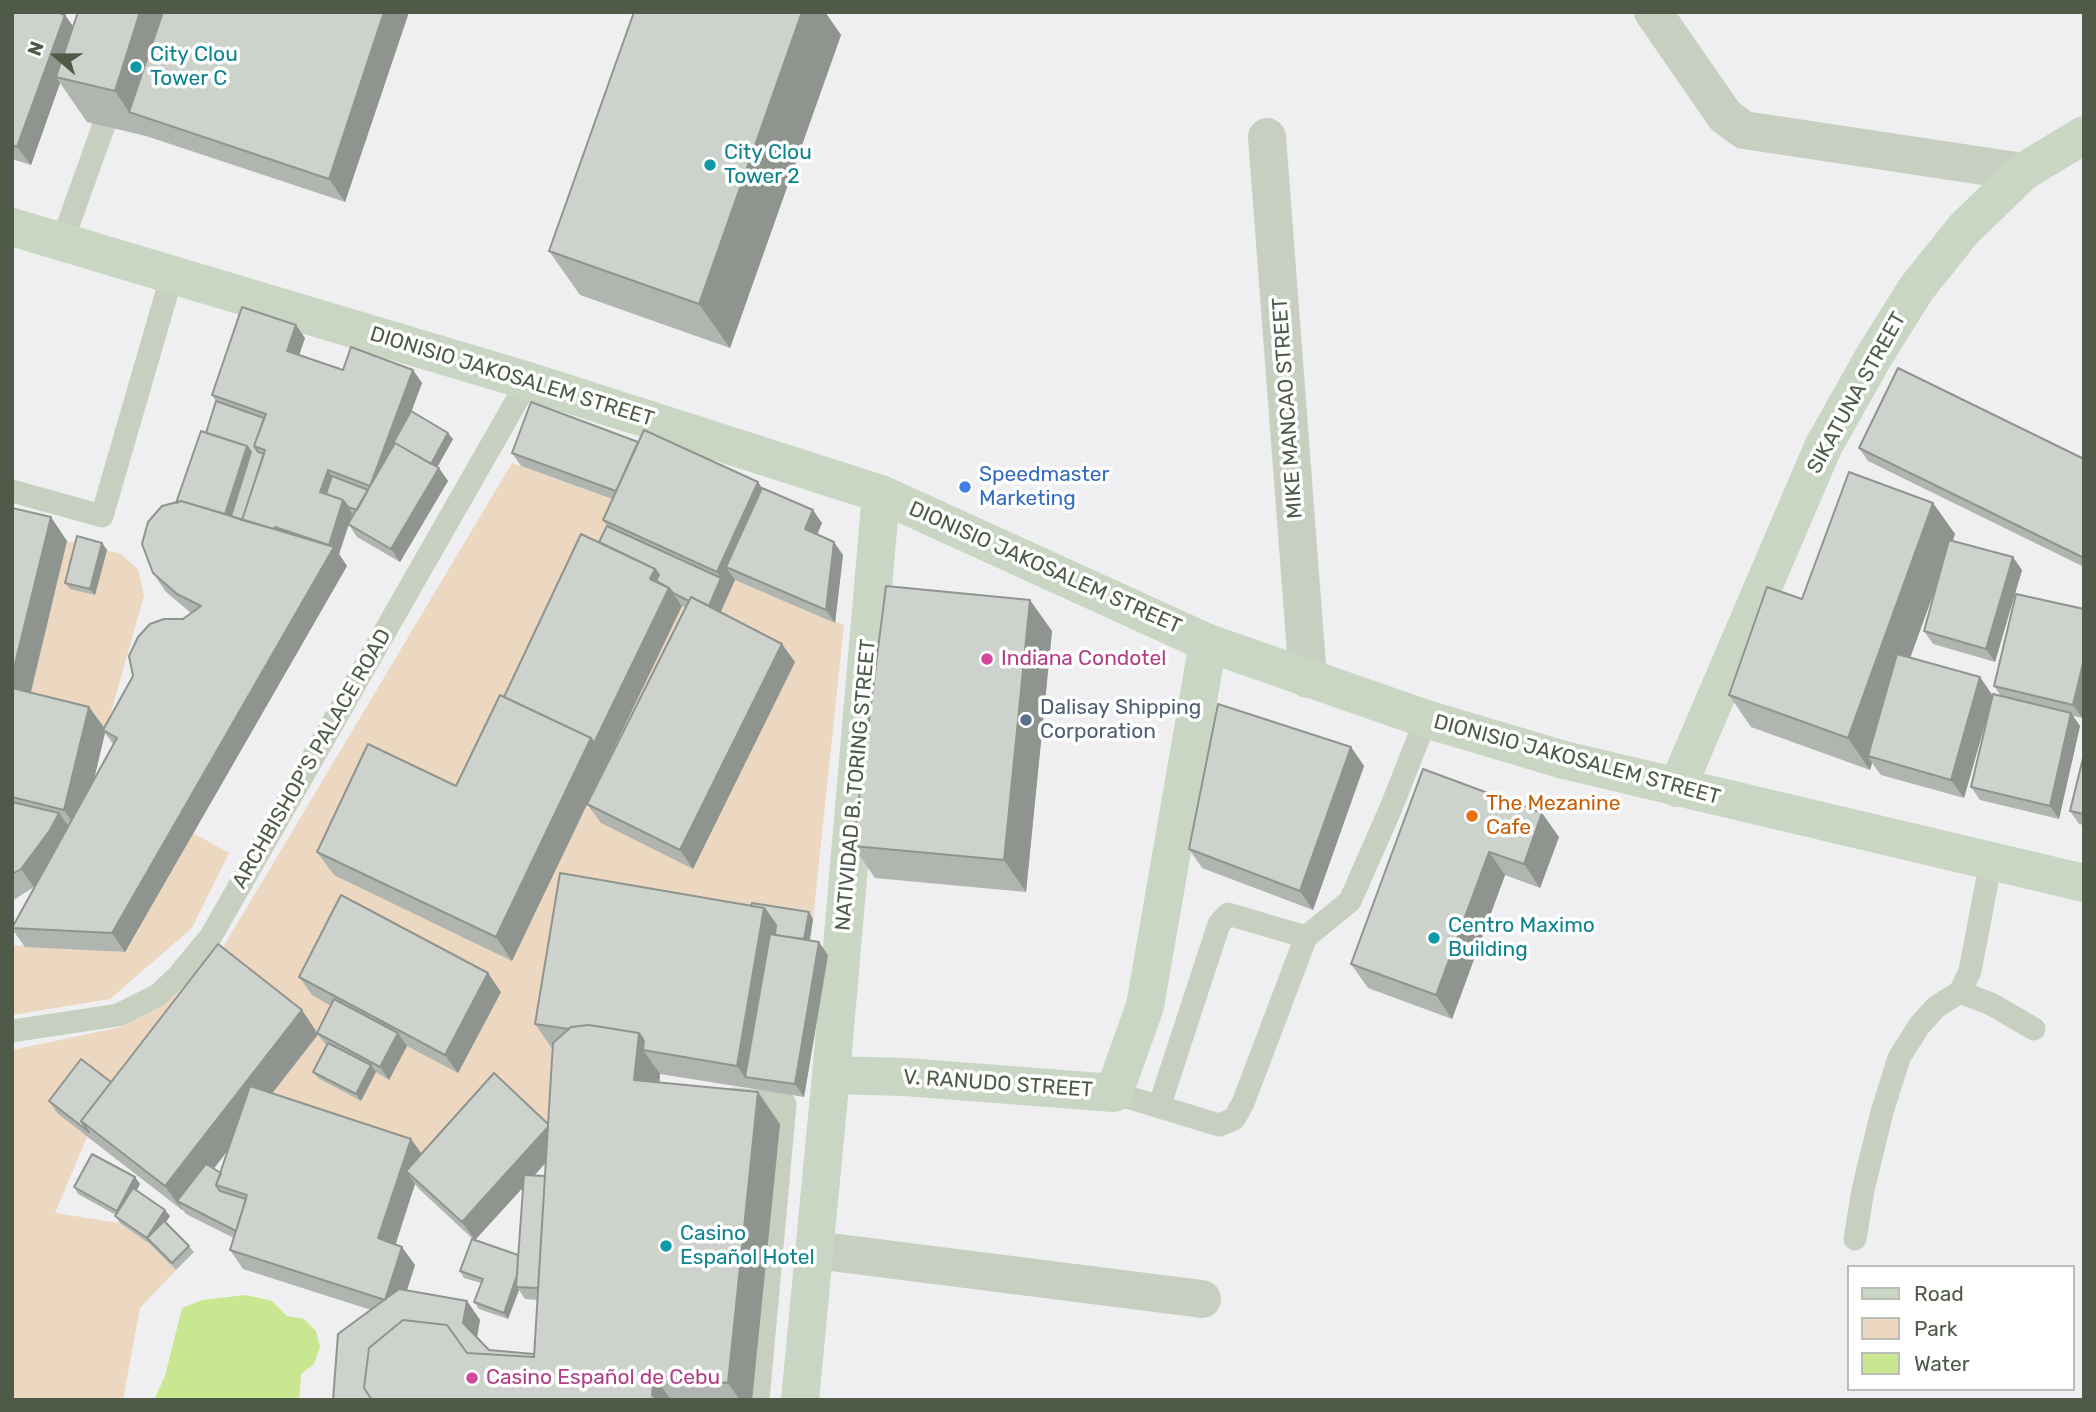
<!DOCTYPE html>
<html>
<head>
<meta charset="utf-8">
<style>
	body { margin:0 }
	#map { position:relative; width:2096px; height:1412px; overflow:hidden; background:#efeff1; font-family:Rubik,sans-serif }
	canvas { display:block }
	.frame { position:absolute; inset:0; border:14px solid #4f5b48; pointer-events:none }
	.legend { position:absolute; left:1847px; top:1265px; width:228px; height:126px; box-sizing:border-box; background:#fff; border:2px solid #b9bdb6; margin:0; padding:9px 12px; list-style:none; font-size:21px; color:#4f5b48 }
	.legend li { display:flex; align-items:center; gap:14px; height:35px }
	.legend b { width:35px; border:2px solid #b9bdb6 }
	.north { position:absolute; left:21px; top:21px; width:70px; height:70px; -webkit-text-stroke:5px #fff; paint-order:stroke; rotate:290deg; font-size:19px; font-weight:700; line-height:28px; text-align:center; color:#4f5b48 }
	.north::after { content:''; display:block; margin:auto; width:24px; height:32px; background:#4f5b48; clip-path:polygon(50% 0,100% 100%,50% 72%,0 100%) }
</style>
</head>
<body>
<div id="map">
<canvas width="2096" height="1412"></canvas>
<div class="frame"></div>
<ul class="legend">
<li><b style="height:9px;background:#c9d6c3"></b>Road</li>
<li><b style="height:19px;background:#ecd7c0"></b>Park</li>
<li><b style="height:19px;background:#c9e690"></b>Water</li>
</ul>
<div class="north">N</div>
</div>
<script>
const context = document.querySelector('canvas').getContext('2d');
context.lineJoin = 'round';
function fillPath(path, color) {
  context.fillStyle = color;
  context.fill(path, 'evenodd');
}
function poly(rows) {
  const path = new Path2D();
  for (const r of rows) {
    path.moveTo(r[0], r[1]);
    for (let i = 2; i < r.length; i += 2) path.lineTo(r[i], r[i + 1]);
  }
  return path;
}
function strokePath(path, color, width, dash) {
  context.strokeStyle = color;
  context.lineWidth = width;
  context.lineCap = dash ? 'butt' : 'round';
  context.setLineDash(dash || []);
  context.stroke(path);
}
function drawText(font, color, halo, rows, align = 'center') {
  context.font = font + ' Rubik,sans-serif';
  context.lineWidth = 7;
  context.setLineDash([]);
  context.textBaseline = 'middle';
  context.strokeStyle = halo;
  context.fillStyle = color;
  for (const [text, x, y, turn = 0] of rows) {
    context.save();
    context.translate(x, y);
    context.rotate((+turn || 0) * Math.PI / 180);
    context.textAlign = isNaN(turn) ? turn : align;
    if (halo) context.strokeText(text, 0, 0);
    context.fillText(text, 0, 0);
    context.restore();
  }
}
const green = poly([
	[512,463,631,506,512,961,682,606,716,622,735,580,844,625,813,919,757,910,611,1057,571,1146,507,1092,419,1189,423,1157,130,1103,58,1114,87,1137,55,1213,120,1223,151,1245,176,1270,140,1308,123,1400,12,1400,12,1050,121,1027,222,949],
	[67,541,121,554,138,569,144,596,106,730,26,711],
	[193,833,229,853,192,928,110,999,12,1015,12,945,125,952]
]);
const water = poly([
	[246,1295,272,1301,287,1316,304,1319,316,1331,320,1347,314,1364,301,1374,299,1400,154,1400,165,1376,182,1308,202,1300]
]);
const lane = poly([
	[62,242,114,97],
	[12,491,102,516,172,275],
	[1960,992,1991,1004,2034,1029],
	[12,1031,118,1015,158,995,178,976,211,936,528,381],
	[1114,1093,1219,1125,1234,1119,1243,1103,1306,937,1350,901,1391,808,1426,719],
	[733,1099,785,1104,758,1400],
	[1159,1107,1219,924,1228,914,1306,937],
	[1855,1239,1863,1190,1882,1112,1899,1058,1919,1026,1936,1007,1960,992,1970,971,1991,861]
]);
const street = poly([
	[1653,12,1725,116,1744,130,2023,172],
	[1267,137,1308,679],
	[815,1250,1202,1299]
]);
const secondary = poly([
	[12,227,528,381,881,494,1208,643,1426,719,1564,760,2084,883],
	[1677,788,1823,447,1873,358,1916,289,1964,229,2023,172,2084,135],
	[831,1075,905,1077,1114,1093,1145,1006,1208,643],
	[800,1400,831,1075,881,494]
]);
const wall = poly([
	[12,12,65,15,73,26,409,12,345,202,146,136,87,122,60,83,31,165,12,159],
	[634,12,825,12,841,35,730,348,580,295,549,251],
	[305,338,299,355,343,370,413,370,422,383,411,411,453,439,437,467,448,481,400,562,357,537,349,525,339,554,347,566,125,952,25,947,12,929,34,887,12,901,12,508,67,541,31,693,89,707,104,728,183,619,191,613,166,592,153,573,176,503,206,433,216,401,212,395],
	[105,733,113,744,94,779],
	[638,442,758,482,762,488,822,523,817,534,843,555,835,623,735,580,721,612,795,662,693,869,601,823,587,804,686,608,682,606,512,961,334,875,317,852,456,786,504,697,599,542,607,526,603,520,612,499,521,466,512,453],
	[1859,448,2084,459,2084,567,1868,461],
	[1933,503,1955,534,1953,540,2022,570,1995,662,1933,644,1924,631,1937,584,1910,657,1993,696,2001,696,1994,686,2016,594,2082,718,2073,716,2080,726,2059,819,1980,800,1971,787,1991,703,1964,798,1881,775,1872,763,1870,770,1751,727,1729,695,1802,599],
	[102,543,107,550,95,595,70,589,65,583],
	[1052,631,1026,892,875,878,853,846],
	[1351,747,1364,766,1313,910,1202,868,1189,849],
	[2084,754,2084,825,2079,824,2070,811],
	[1423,769,1559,837,1540,888,1505,875,1452,1019,1368,988,1351,964],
	[813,919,810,940,828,955,804,1097,660,1074,659,1082,780,1124,752,1400,333,1400,371,1310,243,1269,230,1250,234,1238,186,1214,182,1209,182,1210,58,1114,49,1101,111,1082,317,1032,331,1006,312,995,299,977,501,992,458,1073,407,1046,389,1080,376,1072,361,1101,318,1078,313,1072,327,1046,318,1035,272,1094,411,1139,421,1154,548,1124,553,1048,551,1047,535,1024],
	[229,1149,221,1173,214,1169],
	[546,1162,545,1176,534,1176],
	[415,1184,419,1189,474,1240,460,1271,464,1278,481,1283,474,1302,479,1309,508,1319,519,1290,525,1299,538,1300,534,1354,489,1350,477,1338,480,1320,467,1301,407,1290,415,1265,396,1244],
	[523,1187,518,1255,475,1240],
	[135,1177,140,1184,136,1191,170,1216,166,1222,189,1246,194,1252,176,1270,151,1245,120,1223,115,1216,116,1215,78,1194,74,1187]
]);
const shadedWall = poly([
	[140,12,185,12,129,112,115,91],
	[384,12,409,12,345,202,329,179],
	[802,12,825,12,841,35,730,348,699,304],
	[65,15,78,34,56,77,60,83,31,165,17,147],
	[296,325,305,338,296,364,287,351],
	[413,370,422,383,398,448,392,445,396,452,370,486],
	[448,433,453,439,434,473,429,466],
	[247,446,256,459,235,524,223,520],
	[439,468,448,481,400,562,391,549],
	[328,470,337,483,331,500,320,492],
	[758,482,771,501,726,567,735,580,716,622,707,609,721,578,717,572],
	[343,500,352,513,339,554,347,566,125,952,112,933,329,545],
	[1933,503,1955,534,1874,758,1868,756,1872,763,1870,770,1848,738],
	[813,510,822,523,814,542,805,529],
	[51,517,67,541,26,711,12,691,12,676],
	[834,542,843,555,835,623,826,610],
	[102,543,107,550,95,595,90,589],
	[2013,557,2022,570,1995,662,1986,649],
	[655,569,668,588,650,579],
	[669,588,682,606,512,961,496,937,591,738],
	[1030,600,1052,631,1026,892,1004,860],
	[782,644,795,662,693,869,680,850],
	[2084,659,2084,709,2082,718,2073,705],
	[1980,677,1993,696,1964,798,1951,780],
	[89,707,106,730,103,730,105,733,81,834,64,810],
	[2071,713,2080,726,2059,819,2050,806],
	[1351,747,1364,766,1313,910,1300,891],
	[59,813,72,831,34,887,21,869],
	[1542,813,1559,837,1540,888,1524,864],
	[1489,852,1505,875,1452,1019,1436,995],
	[764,908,781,932,745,1077,737,1066],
	[809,912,813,919,808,951,803,945],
	[819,942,828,955,804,1097,795,1084],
	[488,973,501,992,458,1073,445,1055],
	[302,1010,318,1034,185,1205,177,1201,182,1209,182,1210,165,1186],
	[398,1033,407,1046,389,1080,380,1067],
	[639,1033,652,1051,643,1050,660,1074,657,1112,634,1080],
	[371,1065,376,1072,361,1101,356,1094],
	[758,1092,780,1124,752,1400,740,1400,728,1383],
	[550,1125,563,1144,475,1240,462,1222],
	[411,1139,424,1157,406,1171,415,1184,391,1257,378,1238],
	[135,1177,140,1184,121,1218,117,1211],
	[165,1210,170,1216,152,1243,147,1238],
	[402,1247,415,1265,398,1318,385,1300],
	[524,1257,516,1287,519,1290,508,1319,504,1313],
	[467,1301,480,1320,476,1342,463,1323],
	[654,1376,671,1400,656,1400,652,1395]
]);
const building = poly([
	[12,12,57,12,65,15,17,147,12,145,12,12],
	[78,12,140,12,115,91,56,77,78,12],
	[163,12,384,12,329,179,129,112,163,12],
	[634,12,802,12,699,304,549,251,634,12],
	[242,307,296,325,287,351,343,370,351,347,413,370,370,486,328,470,320,492,343,500,329,545,275,527,274,529,242,520,265,450,254,446,266,414,212,395,242,307],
	[1898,368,2084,459,2084,558,1859,448,1898,368],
	[216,401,264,418,254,446,258,452,264,454,242,520,231,516,251,452,247,446,206,433,216,401],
	[531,402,638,442,616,491,512,453,531,402],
	[411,411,448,433,431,464,395,443,393,446,392,445,411,411],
	[644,430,758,482,717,572,603,520,644,430],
	[201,431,247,446,225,514,181,501,176,503,201,431],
	[395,443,439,468,391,549,348,524,395,443],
	[1849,472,1933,503,1848,738,1729,695,1767,587,1802,599,1849,472],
	[332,476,368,490,357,510,348,507,343,500,326,494,332,476],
	[762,488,813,510,805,529,834,542,826,610,726,567,762,488],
	[181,501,334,547,112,933,12,928,117,738,103,730,133,676,129,656,138,637,150,624,164,619,183,619,201,606,177,594,153,573,142,544,148,522,162,506,181,501],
	[12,508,51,517,12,676,12,508],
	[607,526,721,578,709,606,691,597,689,601,673,593,669,588,656,581,659,575,655,569,599,542,607,526],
	[581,534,655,569,650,579,669,588,594,743,591,738,504,697,581,534],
	[77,536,102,543,90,589,65,583,77,536],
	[1949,540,2013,557,1986,649,1924,631,1949,540],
	[886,586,1030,600,1004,860,853,846,886,586],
	[2016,594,2084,609,2084,659,2073,705,1994,686,2016,594],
	[691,597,782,644,680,850,587,804,691,597],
	[1897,654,1980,677,1951,780,1868,756,1897,654],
	[12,688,89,707,64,810,12,797,12,688],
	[1993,694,2071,713,2050,806,1971,787,1993,694],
	[500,695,591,738,496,937,317,852,368,744,456,786,500,695],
	[1218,704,1351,747,1300,891,1189,849,1218,704],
	[2084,754,2084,814,2070,811,2084,754],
	[1423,769,1542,813,1524,864,1489,852,1436,995,1351,964,1423,769],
	[12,802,59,813,50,830,21,869,12,874,12,802],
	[560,873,764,908,737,1066,643,1050,644,1041,639,1033,589,1025,571,1027,569,1029,535,1024,560,873],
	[341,895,488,973,445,1055,299,977,341,895],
	[752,903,809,912,804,939,775,935,776,925,764,908,751,906,752,903],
	[770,934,819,942,795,1084,745,1077,770,934],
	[218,944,302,1010,165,1186,81,1121,218,944],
	[334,999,398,1033,380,1067,317,1033,334,999],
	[589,1025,639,1033,634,1080,758,1092,728,1383,654,1376,652,1395,658,1400,372,1400,364,1388,369,1348,403,1320,447,1325,467,1353,534,1357,553,1043,571,1027,589,1025],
	[328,1043,371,1065,356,1094,313,1072,328,1043],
	[81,1059,111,1082,81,1121,89,1132,49,1101,81,1059],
	[494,1073,548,1124,548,1127,462,1222,406,1171,494,1073],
	[250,1086,411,1139,378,1238,402,1247,385,1300,230,1250,247,1195,216,1185,250,1086],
	[92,1154,135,1177,117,1211,74,1187,92,1154],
	[206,1164,221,1173,216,1185,220,1191,246,1199,236,1231,177,1201,206,1164],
	[524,1175,545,1176,538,1288,516,1287,524,1175],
	[133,1188,165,1210,147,1238,164,1221,189,1246,172,1263,147,1238,115,1216,133,1188],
	[472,1239,518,1255,517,1275,504,1313,474,1302,483,1279,460,1271,472,1239],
	[399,1289,467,1301,463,1323,489,1350,534,1354,534,1357,467,1353,447,1325,403,1320,369,1348,364,1388,372,1400,333,1400,338,1334,399,1289]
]);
const markers = [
	[136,67,7,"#0f9aa8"],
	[710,165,7,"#0f9aa8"],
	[965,487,7,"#3f7fe0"],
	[987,659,7,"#d1479c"],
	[1026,720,7,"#5c6f8a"],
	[1472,816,7,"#e8710a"],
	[1434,938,7,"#0f9aa8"],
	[666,1246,7,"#0f9aa8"],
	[472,1378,7,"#d1479c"]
];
const cultureNames = [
	["City Clou",150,55],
	["Tower C",150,79],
	["City Clou",724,153],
	["Tower 2",724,177],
	["Centro Maximo",1448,926],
	["Building",1448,950],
	["Casino",680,1234],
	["Español Hotel",680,1258]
];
const streetNames = [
	["DIONISIO JAKOSALEM STREET",512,377,17],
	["SIKATUNA STREET",1857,393,-61],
	["MIKE MANCAO STREET",1288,408,-94],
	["DIONISIO JAKOSALEM STREET",1045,568,24],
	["ARCHBISHOP'S PALACE ROAD",312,759,-60],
	["DIONISIO JAKOSALEM STREET",1577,760,15],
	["NATIVIDAD B. TORING STREET",856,785,-85],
	["V. RANUDO STREET",998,1084,4]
];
const shopNames = [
	["Speedmaster",979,475],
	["Marketing",979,499]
];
const hotelNames = [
	["Indiana Condotel",1001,659],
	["Casino Español de Cebu",486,1378]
];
const serviceNames = [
	["Dalisay Shipping",1040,708],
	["Corporation",1040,732]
];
const foodNames = [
	["The Mezanine",1486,804],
	["Cafe",1486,828]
];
fillPath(green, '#ecd7c0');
fillPath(water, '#c9e690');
strokePath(lane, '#c7d0c0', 23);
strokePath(street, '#c7d0c0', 38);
strokePath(secondary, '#c9d6c3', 38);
fillPath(wall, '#b0b5af');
fillPath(shadedWall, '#90948f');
fillPath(building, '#cdd3cc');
strokePath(building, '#90948f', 2);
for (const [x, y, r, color] of markers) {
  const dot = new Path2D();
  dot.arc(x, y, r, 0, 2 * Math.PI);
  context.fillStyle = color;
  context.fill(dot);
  strokePath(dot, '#fff', 2.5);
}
drawText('21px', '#0d838f', '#fff', cultureNames, 'left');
drawText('21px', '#4f5b48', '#fff', streetNames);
drawText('21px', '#366cbe', '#fff', shopNames, 'left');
drawText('21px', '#b23c85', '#fff', hotelNames, 'left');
drawText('21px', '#4e5e75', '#fff', serviceNames, 'left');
drawText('21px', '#c56008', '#fff', foodNames, 'left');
</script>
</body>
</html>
